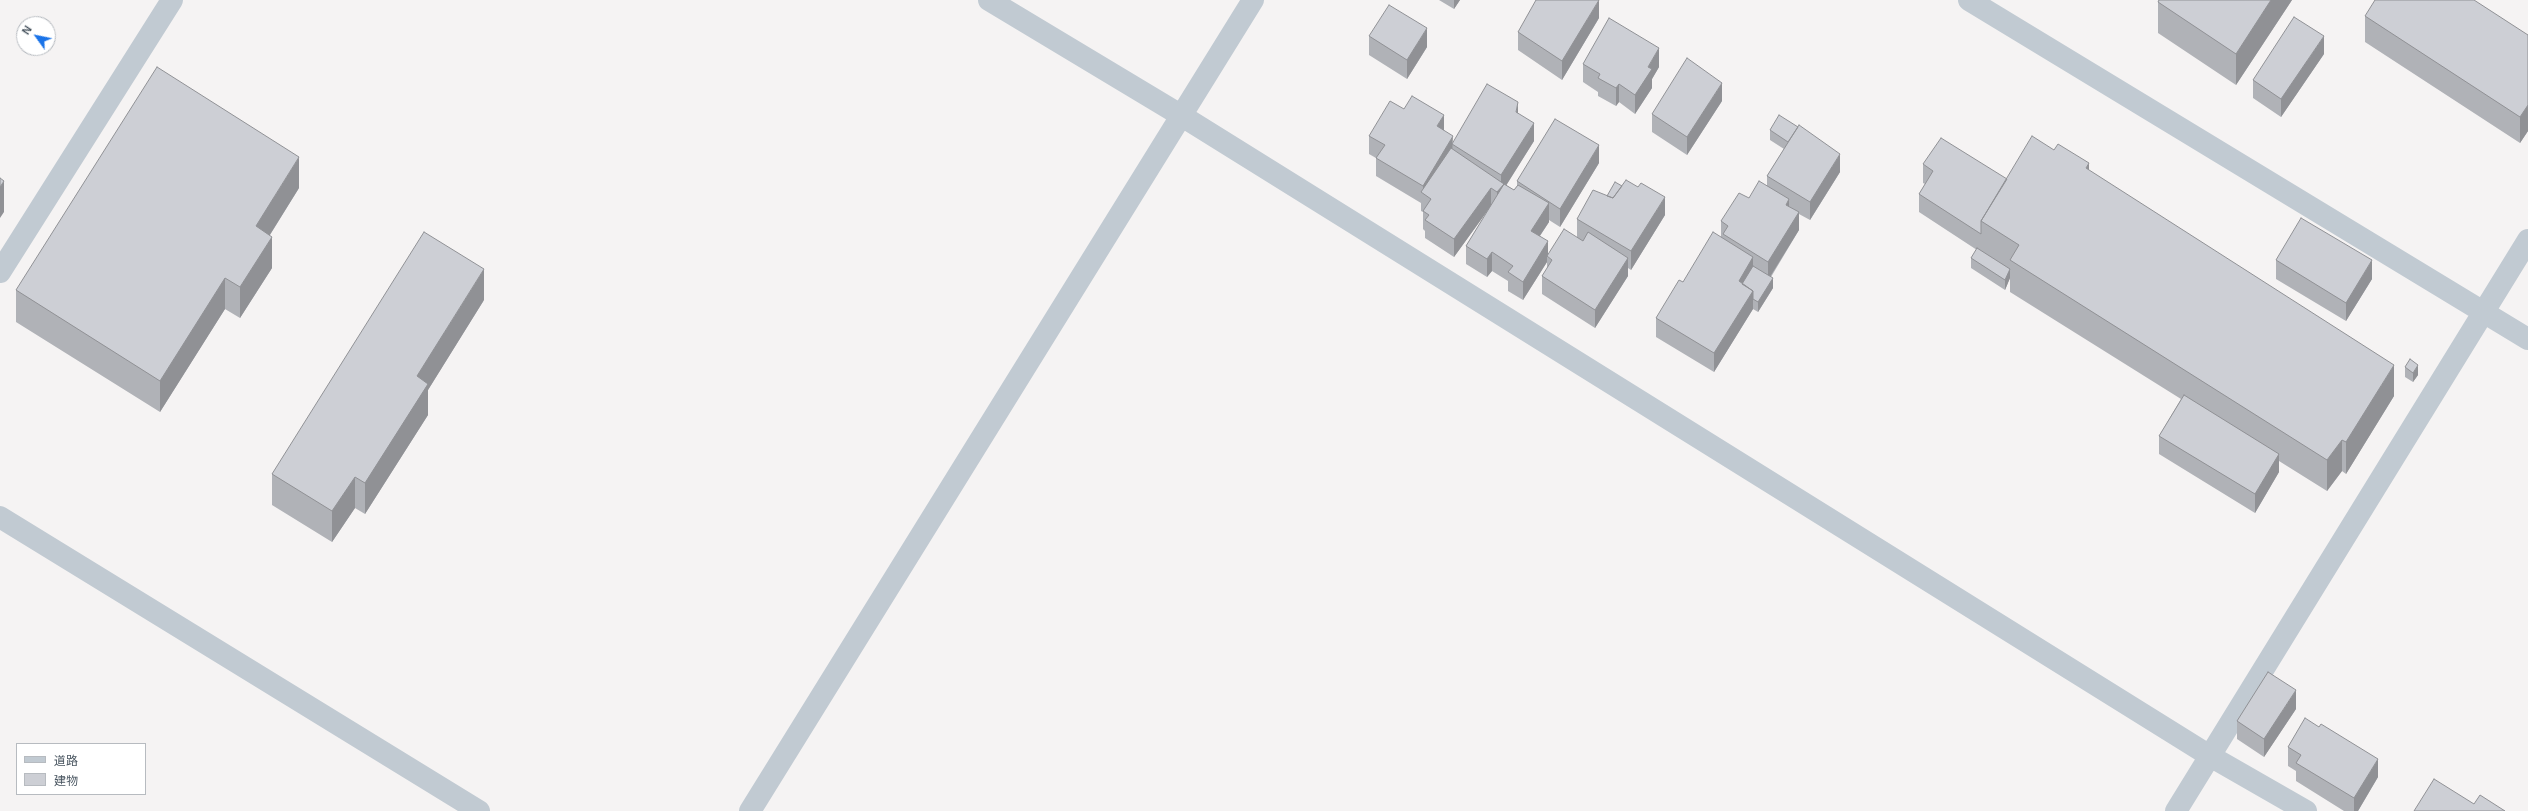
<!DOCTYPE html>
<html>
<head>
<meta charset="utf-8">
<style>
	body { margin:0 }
	#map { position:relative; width:2528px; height:811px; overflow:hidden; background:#f5f3f3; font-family:Arial,"Noto Sans JP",sans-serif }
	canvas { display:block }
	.legend { position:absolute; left:16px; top:743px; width:130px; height:52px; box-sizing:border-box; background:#fff; border:1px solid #b7bbc0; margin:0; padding:5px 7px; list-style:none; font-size:12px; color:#4a5661 }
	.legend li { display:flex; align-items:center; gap:8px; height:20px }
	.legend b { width:20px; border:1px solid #b7bbc0 }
	.north { position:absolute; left:16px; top:16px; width:40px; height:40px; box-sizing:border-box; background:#fff; border:1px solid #b7bbc0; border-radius:50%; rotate:303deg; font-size:11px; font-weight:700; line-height:16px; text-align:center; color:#4a5661 }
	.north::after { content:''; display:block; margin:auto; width:14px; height:18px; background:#1a73e8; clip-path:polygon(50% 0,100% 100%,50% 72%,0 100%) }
</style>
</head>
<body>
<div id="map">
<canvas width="2528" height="811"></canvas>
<ul class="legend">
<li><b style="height:5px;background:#c1cad2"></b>道路</li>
<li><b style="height:11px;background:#cdcfd5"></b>建物</li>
</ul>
<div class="north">N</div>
</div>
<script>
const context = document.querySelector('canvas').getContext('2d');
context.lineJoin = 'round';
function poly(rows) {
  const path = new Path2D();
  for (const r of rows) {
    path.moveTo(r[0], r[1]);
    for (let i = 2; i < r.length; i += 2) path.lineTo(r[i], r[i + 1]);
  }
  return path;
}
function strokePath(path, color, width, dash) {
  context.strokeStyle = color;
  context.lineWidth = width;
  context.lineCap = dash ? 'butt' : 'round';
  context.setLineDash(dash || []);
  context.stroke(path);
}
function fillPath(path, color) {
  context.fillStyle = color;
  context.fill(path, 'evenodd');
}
const street = poly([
	[989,0,1182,116,2210,756,2306,811],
	[1969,0,2528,339],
	[0,272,172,0],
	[0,517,479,811],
	[750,811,1253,0],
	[2176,811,2528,240]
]);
const wall = poly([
	[1439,0,1460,0,1454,9],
	[2159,0,2292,0,2236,85,2158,33,2158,2],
	[2365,16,2528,35,2528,131,2520,143,2365,42],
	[1599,18,1562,80,1518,50,1518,32],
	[1369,36,1427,47,1407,79,1369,55],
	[2324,54,2281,117,2253,98,2253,80],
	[1583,64,1659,67,1652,79,1652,88,1635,114,1619,102,1616,106,1598,96,1598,92,1583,82],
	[1722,101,1687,155,1652,132,1652,114],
	[1404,109,1444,130,1453,144,1518,113,1534,141,1506,185,1514,190,1517,186,1517,181,1599,163,1560,227,1549,220,1549,222,1540,236,1548,254,1577,237,1577,219,1607,196,1665,215,1631,270,1628,268,1628,276,1595,328,1542,294,1542,276,1547,269,1547,262,1523,300,1508,291,1508,281,1492,271,1487,277,1466,264,1466,246,1490,207,1454,257,1425,238,1425,231,1423,229,1423,212,1421,211,1421,203,1376,176,1376,158,1369,154,1369,136],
	[1770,130,1840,172,1810,220,1799,214,1799,230,1771,277,1773,288,1758,312,1753,309,1714,372,1656,337,1656,318,1683,282,1721,238,1721,221,1749,198,1767,186,1767,176,1784,149,1770,140],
	[2054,150,2089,171,2394,396,2346,474,2342,471,2327,491,2279,461,2279,472,2255,513,2159,454,2159,436,2181,399,2010,292,2010,270,2010,278,2005,290,1971,268,1971,258,1977,250,1919,212,1919,194,1925,184,1923,183,1923,164,2007,179],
	[299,188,270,235,272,268,240,318,225,309,160,412,16,322,16,290],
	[2276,260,2372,279,2346,321,2276,279],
	[484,300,428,390,428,415,365,514,355,508,332,542,272,505,272,474],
	[2405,367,2418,375,2413,382,2405,377],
	[2296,709,2264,757,2237,739,2237,721],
	[2288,747,2378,777,2358,811,2344,811,2296,781,2296,771,2288,766]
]);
const shadedWall = poly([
	[1454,0,1460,0,1454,9],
	[1599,0,1599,18,1562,80,1562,61],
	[2271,0,2292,0,2236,85,2236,54],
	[1427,28,1427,47,1407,79,1407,60],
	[2324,36,2324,54,2281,117,2281,99],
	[1659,48,1659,67,1652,79,1652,88,1635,114,1635,95,1648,67],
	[1722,83,1722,101,1687,155,1687,137],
	[1619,84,1619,102,1616,106,1616,88],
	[1518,102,1518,121,1516,112],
	[2528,105,2528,131,2520,143,2520,117],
	[1444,115,1444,134,1437,126],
	[1534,123,1534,141,1504,189,1497,211,1497,192,1501,187,1501,175],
	[1453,136,1452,155,1423,194,1423,186],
	[1599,145,1599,163,1560,227,1560,209],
	[1840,154,1840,172,1810,220,1810,202],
	[299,157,299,188,256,257,256,226],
	[2089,163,2089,195,2086,168],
	[4,181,4,212,0,218,0,187],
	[1491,188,1491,206,1454,257,1454,239],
	[1665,197,1665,215,1631,270,1631,251],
	[1789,199,1789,217,1786,205],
	[1549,203,1549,222,1531,249,1531,231],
	[1799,212,1799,230,1768,280,1768,262],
	[272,237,272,268,240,318,240,287],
	[1548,241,1548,257,1547,256,1547,262,1523,300,1523,282],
	[1492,252,1492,271,1487,277,1487,259],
	[1753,257,1753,276,1743,293,1739,281],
	[1628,258,1628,276,1595,328,1595,310],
	[2372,260,2372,279,2346,321,2346,303],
	[484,269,484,300,428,390,428,415,365,514,365,483,417,376],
	[2010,269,2010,278,2005,290,2005,280],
	[225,278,225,309,160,412,160,381],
	[1773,278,1773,288,1758,312,1758,302],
	[1753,291,1753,309,1714,372,1714,353],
	[2394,365,2394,396,2346,474,2346,442],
	[2418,365,2418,375,2413,382,2413,373],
	[2342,440,2342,471,2327,491,2327,460],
	[2279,454,2279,472,2255,513,2255,494],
	[355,477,355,508,332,542,332,511],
	[2296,690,2296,709,2264,757,2264,739],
	[2378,759,2378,777,2358,811,2354,811,2354,798]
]);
const building = poly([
	[1536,0,1599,0,1562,61,1518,32,1536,0],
	[2159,0,2271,0,2236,54,2158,2,2159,0],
	[2375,0,2474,0,2528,35,2528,105,2520,117,2365,16,2375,0],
	[1389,5,1427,28,1407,60,1369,36,1389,5],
	[2294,17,2324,36,2281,99,2253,80,2294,17],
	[1609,18,1659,48,1648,67,1652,69,1635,95,1619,84,1616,88,1598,78,1600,74,1583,64,1609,18],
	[1687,58,1722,83,1687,137,1652,114,1687,58],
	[157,67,299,157,256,226,272,237,240,287,225,278,160,381,16,290,157,67],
	[1487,84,1518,102,1516,112,1534,123,1501,175,1452,144,1487,84],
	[1412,96,1444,115,1437,126,1453,136,1423,186,1376,158,1385,145,1369,136,1390,101,1404,109,1412,96],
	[1779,115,1798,127,1788,142,1770,130,1779,115],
	[1555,119,1599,145,1560,209,1517,181,1555,119],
	[1799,125,1840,154,1810,202,1767,176,1799,125],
	[2032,136,2054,150,2058,144,2089,163,2086,168,2394,365,2346,442,2342,440,2327,460,2010,260,2019,245,1981,221,2032,136],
	[1941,138,2007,179,1981,221,1981,234,1919,194,1933,171,1923,164,1941,138],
	[1451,148,1504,184,1497,192,1491,188,1454,239,1425,220,1429,215,1423,211,1431,199,1421,192,1451,148],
	[0,178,4,181,0,187,0,178],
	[1626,180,1638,187,1641,183,1665,197,1631,251,1577,219,1593,190,1613,198,1626,180],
	[1759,181,1789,199,1786,205,1799,212,1768,262,1723,234,1728,226,1721,221,1739,193,1749,198,1759,181],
	[1615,182,1622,186,1613,198,1607,196,1615,182],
	[1504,184,1514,190,1518,185,1549,203,1531,231,1548,241,1523,282,1508,272,1513,266,1492,252,1487,259,1466,246,1504,184],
	[2301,218,2372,260,2346,303,2276,260,2301,218],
	[1564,229,1583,241,1588,232,1628,258,1595,310,1542,276,1552,260,1547,256,1564,229],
	[424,232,484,269,417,376,428,384,365,483,355,477,332,511,272,474,424,232],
	[1713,232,1753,257,1739,281,1753,291,1714,353,1656,318,1679,280,1683,282,1713,232],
	[1977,248,2010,269,2005,280,1971,258,1977,248],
	[1753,266,1773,278,1758,302,1753,299,1753,291,1742,284,1753,266],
	[2410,359,2418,365,2413,373,2405,367,2410,359],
	[2184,395,2279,454,2255,494,2159,436,2184,395],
	[2268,672,2296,690,2264,739,2237,721,2268,672],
	[2305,718,2319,727,2321,724,2378,759,2354,798,2296,763,2301,755,2288,747,2305,718],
	[2434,779,2474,804,2480,795,2505,811,2414,811,2434,779]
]);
strokePath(street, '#c1cad2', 22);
fillPath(wall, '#b0b2b7');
fillPath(shadedWall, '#909195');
fillPath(building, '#cdcfd5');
strokePath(building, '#909195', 1);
</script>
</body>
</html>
